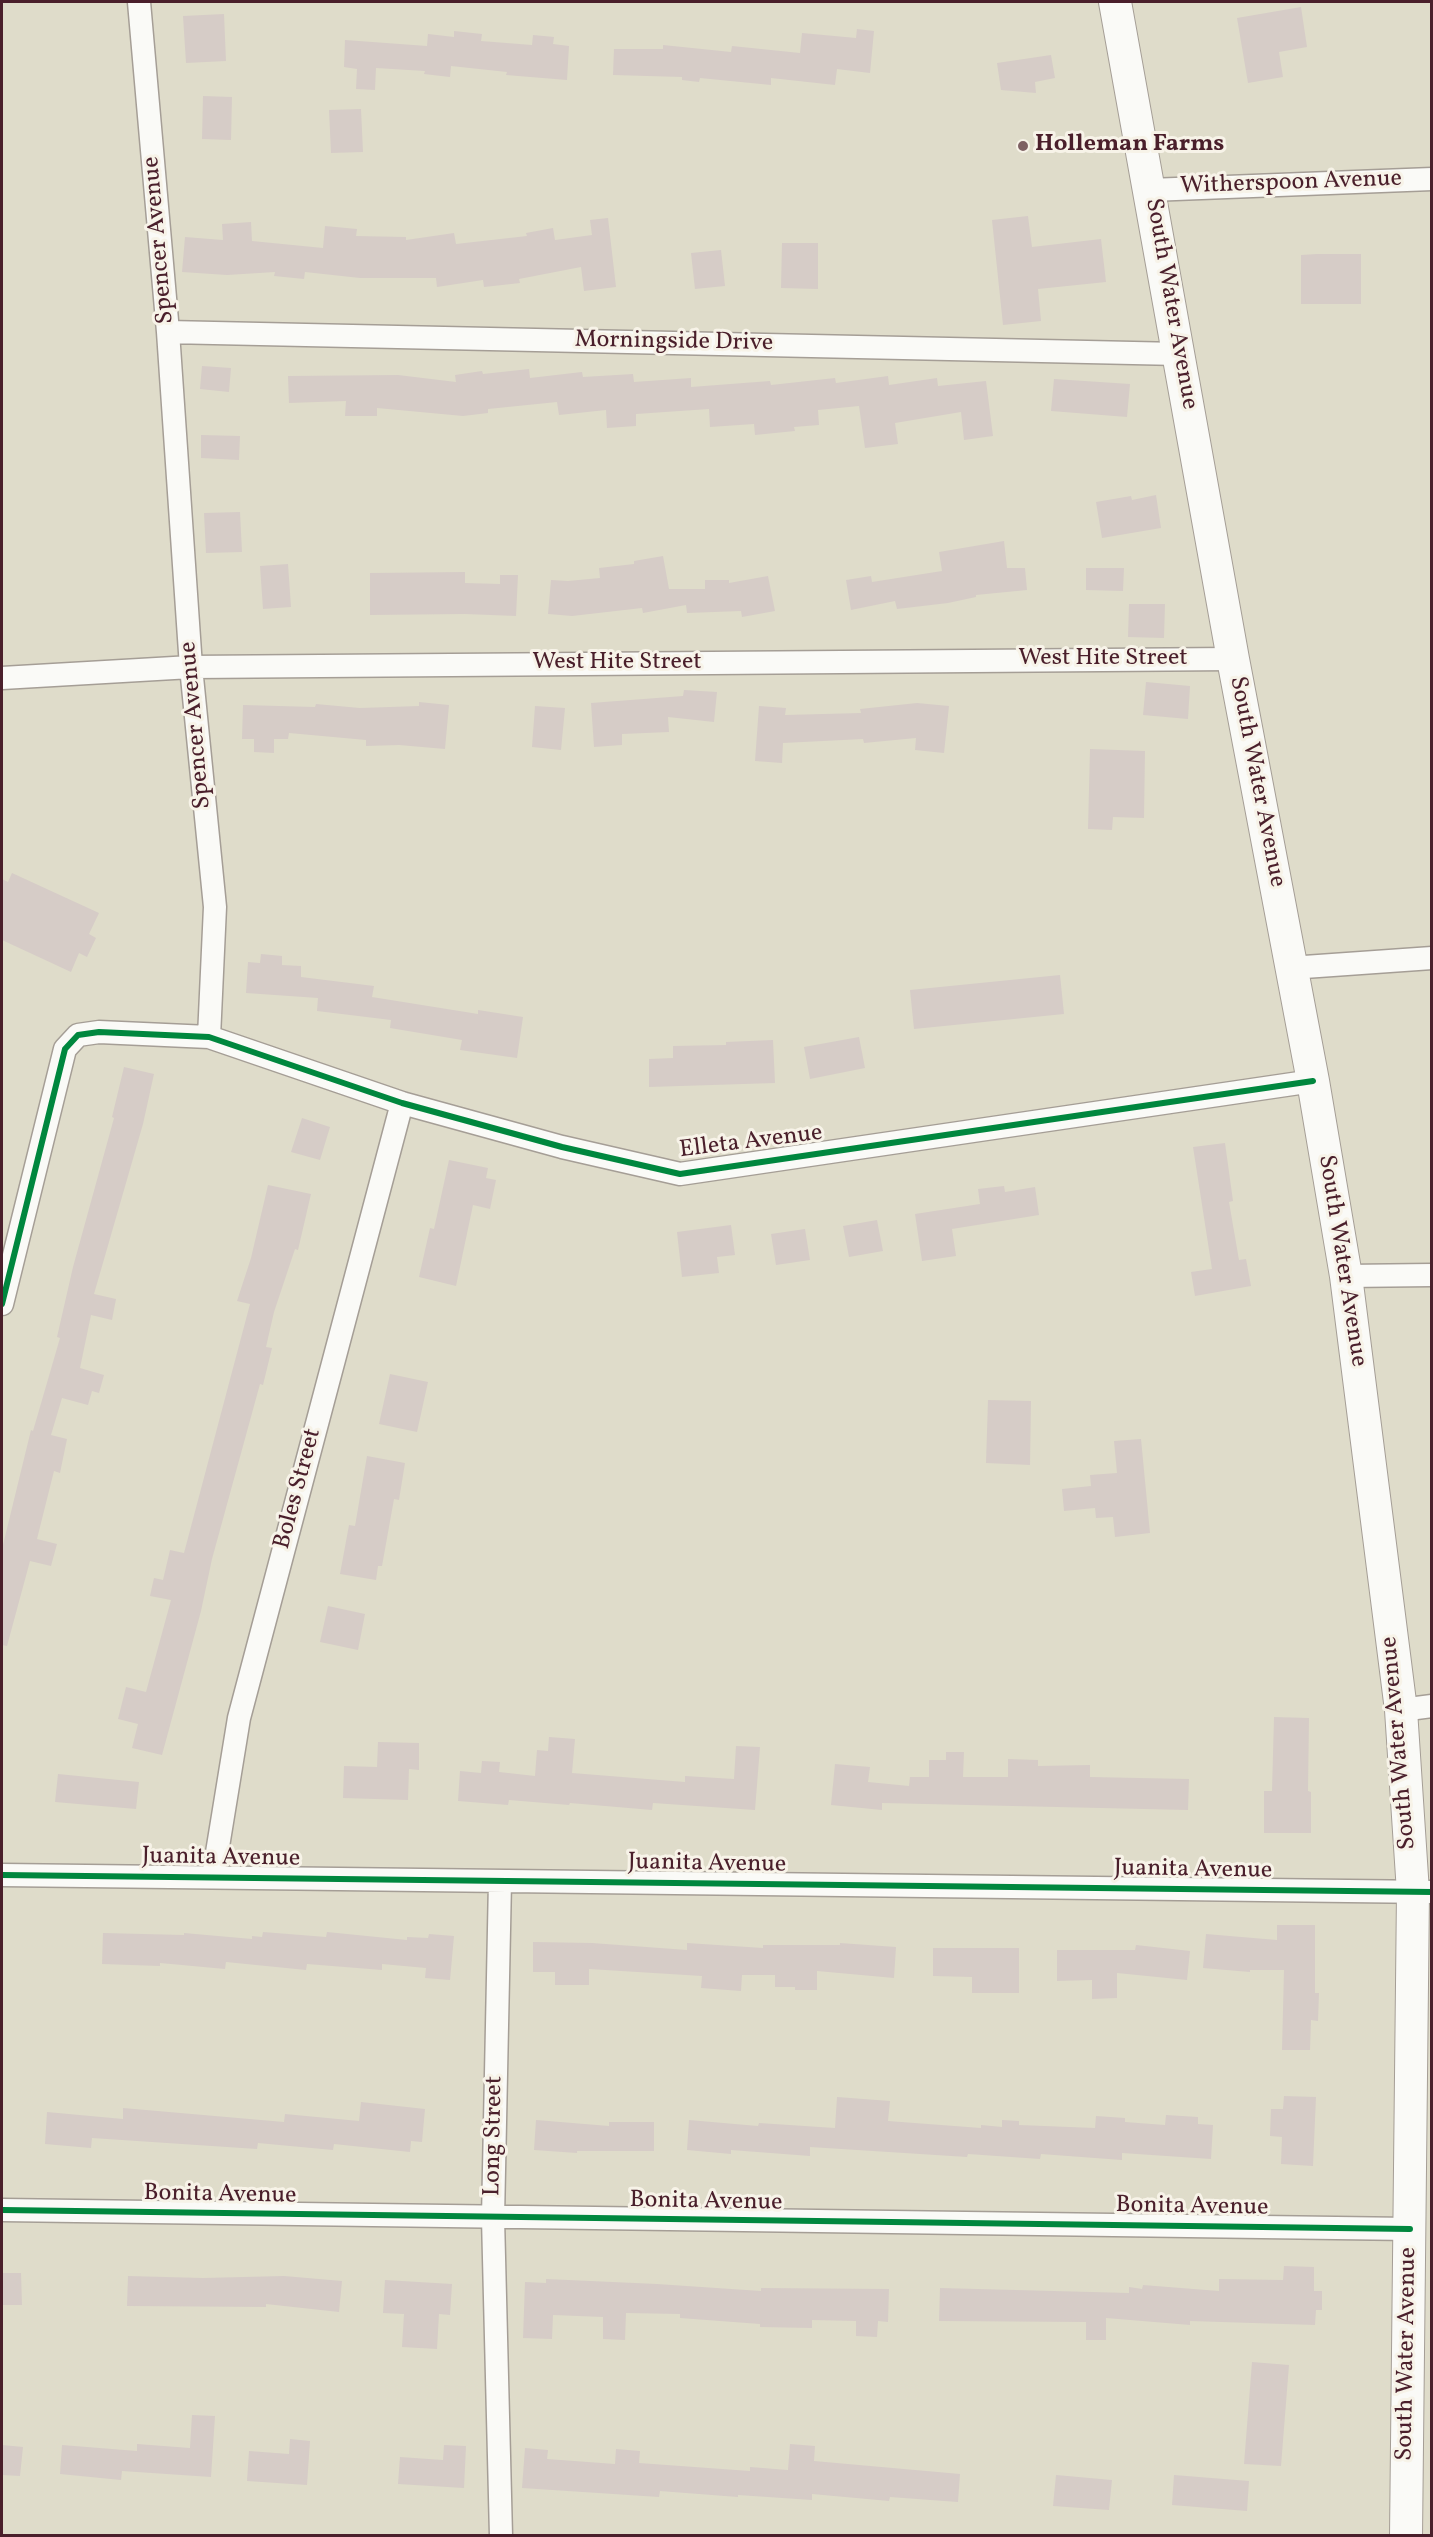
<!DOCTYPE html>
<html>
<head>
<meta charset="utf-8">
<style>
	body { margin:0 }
	#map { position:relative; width:1433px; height:2537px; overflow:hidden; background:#dfdcca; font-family:Vollkorn,serif }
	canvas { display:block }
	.frame { position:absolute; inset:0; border:3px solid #4a1f2b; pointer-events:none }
</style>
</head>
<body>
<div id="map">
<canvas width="1433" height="2537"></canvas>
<div class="frame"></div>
</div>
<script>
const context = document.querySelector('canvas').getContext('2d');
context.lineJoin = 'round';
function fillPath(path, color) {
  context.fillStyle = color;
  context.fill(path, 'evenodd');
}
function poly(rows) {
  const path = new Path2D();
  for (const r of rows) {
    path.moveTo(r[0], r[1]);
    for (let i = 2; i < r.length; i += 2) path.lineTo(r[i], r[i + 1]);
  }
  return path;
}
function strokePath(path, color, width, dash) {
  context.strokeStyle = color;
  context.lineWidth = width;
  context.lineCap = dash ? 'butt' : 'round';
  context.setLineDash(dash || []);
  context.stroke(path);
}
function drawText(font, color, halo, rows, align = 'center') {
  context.font = font + ' Vollkorn,serif';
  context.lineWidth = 6;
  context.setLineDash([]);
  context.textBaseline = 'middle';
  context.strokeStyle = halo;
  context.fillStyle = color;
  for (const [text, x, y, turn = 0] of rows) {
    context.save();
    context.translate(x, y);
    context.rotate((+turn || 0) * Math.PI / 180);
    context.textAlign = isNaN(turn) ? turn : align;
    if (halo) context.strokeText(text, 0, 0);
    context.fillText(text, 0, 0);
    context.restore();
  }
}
const building = poly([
	[1301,7,1307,47,1279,52,1283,77,1248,83,1237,18],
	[224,14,226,61,186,63,183,16],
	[857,29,874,31,870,73,837,69,835,85,771,78,771,85,700,78,699,82,682,80,682,77,613,75,614,49,663,49,663,45,731,52,732,46,800,53,802,33,856,38],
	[454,31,482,34,481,41,532,45,533,35,554,37,553,44,569,46,567,80,506,75,507,72,451,66,450,77,424,74,425,71,376,68,375,90,356,89,357,69,344,67,345,40,427,46,428,34,454,37],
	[1051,55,1055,78,1035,82,1036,93,1001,90,997,63],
	[203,96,232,97,231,140,202,139],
	[361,109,363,152,331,153,329,110],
	[1028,216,1032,247,1101,239,1106,282,1038,289,1041,321,1003,325,992,220],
	[608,218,616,287,584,291,581,267,519,279,520,283,484,287,483,280,437,287,436,278,360,278,305,272,304,279,274,276,275,272,227,275,182,272,185,237,223,240,222,224,251,222,252,241,323,248,325,226,357,229,356,236,406,237,406,240,454,233,456,244,527,236,526,233,553,228,555,240,592,235,590,220],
	[782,243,818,243,818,289,781,288],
	[721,250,725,286,695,289,691,253],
	[1317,254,1361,254,1361,304,1301,304,1301,255],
	[202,366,231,368,229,392,200,389],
	[529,369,530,378,582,372,583,377,633,374,634,382,691,378,691,387,770,381,771,385,835,378,836,383,888,376,889,385,937,378,938,386,986,381,993,436,964,440,961,412,895,423,898,444,865,448,859,406,818,410,819,425,794,427,795,431,755,435,754,424,710,427,709,409,636,414,636,426,607,428,606,410,559,415,557,402,488,409,488,413,463,416,377,408,377,416,345,416,346,401,289,403,288,376,398,375,456,382,455,375,482,371,483,374],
	[1054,379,1130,384,1127,417,1051,411],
	[201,435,240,436,239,460,201,458],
	[1156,495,1161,528,1102,538,1096,502,1131,496,1132,500],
	[240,512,242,552,206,553,204,513],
	[1004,541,1007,568,1025,568,1027,590,976,595,976,597,948,603,897,609,895,601,851,610,846,580,871,576,872,582,942,571,939,552],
	[663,556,669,589,705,589,705,580,729,580,729,583,768,576,775,611,742,617,741,611,687,613,686,605,643,613,642,608,572,616,548,614,551,580,568,581,600,578,599,568,634,564,634,561],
	[288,564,291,607,263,609,260,566],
	[1086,568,1124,568,1123,591,1086,590],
	[465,572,465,583,500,584,500,575,518,575,516,616,465,614,370,615,370,573],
	[1129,604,1165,604,1164,638,1128,637],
	[1146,682,1190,686,1188,719,1143,715],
	[684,690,717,692,714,722,668,717,669,732,622,734,622,745,594,747,591,703,683,696],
	[419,702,449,705,445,749,399,745,366,746,366,740,289,733,288,739,274,739,274,753,254,752,254,739,242,739,243,705,315,707,316,704,360,708,419,706],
	[917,703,949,706,944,753,915,750,916,738,864,743,863,739,783,743,782,763,755,761,759,706,786,708,785,715,861,713,860,709],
	[535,706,565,708,561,750,532,747],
	[1090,749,1145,751,1144,818,1113,817,1112,830,1088,829],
	[12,873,99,913,89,934,96,938,87,957,79,953,71,972,2,940,2,879,8,882],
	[261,954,282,956,282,965,301,966,301,977,374,986,372,997,478,1014,478,1010,523,1017,517,1058,460,1050,462,1040,390,1028,391,1020,317,1011,318,998,246,993,248,962,260,963],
	[1060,975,1064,1014,914,1029,910,990],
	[859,1037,865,1068,810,1079,804,1047],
	[773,1040,775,1083,649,1087,649,1059,673,1058,673,1046,726,1045,726,1042],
	[124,1067,154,1074,143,1124,94,1294,116,1299,112,1320,91,1315,80,1368,104,1375,99,1393,92,1391,88,1405,62,1398,51,1435,67,1439,60,1473,54,1471,37,1539,57,1544,51,1566,30,1561,7,1646,2,1645,2,1549,31,1430,33,1431,60,1338,57,1337,73,1267,114,1118,112,1117],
	[302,1118,330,1127,320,1160,291,1152],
	[1225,1143,1233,1201,1229,1202,1239,1260,1246,1259,1251,1286,1195,1296,1191,1272,1212,1269,1193,1147],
	[449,1160,488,1168,486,1178,496,1180,490,1209,473,1205,456,1286,419,1277,430,1228,434,1229],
	[268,1185,311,1194,298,1250,295,1249,274,1312,266,1347,272,1348,263,1385,260,1384,212,1559,201,1611,162,1755,132,1748,138,1724,118,1719,126,1687,146,1692,171,1600,150,1596,154,1578,163,1580,170,1550,184,1553,250,1304,237,1301,251,1258],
	[1004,1186,1005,1192,1035,1187,1039,1215,952,1229,956,1256,922,1261,915,1214,980,1204,978,1189],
	[877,1220,883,1251,849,1257,843,1226],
	[731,1225,735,1255,717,1257,719,1273,682,1277,677,1232],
	[805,1229,810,1260,776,1265,771,1234],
	[390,1374,428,1382,417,1432,379,1424],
	[988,1400,1031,1401,1030,1465,986,1463],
	[1141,1439,1150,1533,1115,1537,1113,1517,1096,1518,1095,1508,1064,1511,1062,1489,1091,1486,1090,1475,1117,1473,1114,1441],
	[367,1456,405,1463,399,1500,394,1499,382,1566,378,1566,376,1580,340,1574,349,1525,355,1526],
	[328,1606,365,1614,358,1650,320,1642],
	[1274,1717,1309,1718,1308,1791,1311,1792,1311,1833,1264,1833,1264,1791,1272,1791],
	[549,1737,575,1739,572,1773,685,1782,685,1776,734,1779,736,1746,760,1747,755,1810,653,1803,652,1810,570,1803,569,1805,509,1800,508,1805,458,1801,460,1771,481,1773,482,1761,500,1762,499,1772,535,1776,537,1750,548,1751],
	[378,1742,419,1743,419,1770,409,1769,408,1800,343,1798,344,1766,377,1767],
	[946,1752,964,1752,963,1777,1008,1777,1008,1759,1038,1760,1038,1766,1090,1765,1090,1777,1189,1779,1188,1810,882,1803,882,1810,831,1805,835,1764,870,1767,868,1782,909,1786,910,1777,929,1777,929,1760,946,1760],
	[58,1774,139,1782,136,1809,55,1802],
	[1277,1925,1315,1925,1315,1993,1319,1993,1318,2021,1311,2020,1310,2050,1282,2050,1284,1970,1250,1970,1250,1972,1203,1968,1206,1934,1277,1940],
	[263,1932,326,1937,327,1932,407,1940,407,1937,428,1938,429,1934,454,1936,450,1980,425,1978,426,1968,382,1964,382,1970,307,1964,306,1970,226,1962,225,1969,160,1963,160,1966,102,1964,103,1933,184,1935,184,1933,252,1939,252,1936,262,1937],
	[533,1942,592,1943,687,1950,687,1943,763,1948,763,1945,840,1945,840,1943,896,1947,894,1978,817,1971,817,1990,795,1990,795,1987,775,1987,775,1975,742,1975,741,1991,701,1988,702,1976,589,1969,589,1985,555,1985,555,1972,533,1972],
	[1136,1945,1190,1951,1187,1980,1117,1973,1117,1998,1092,1999,1092,1980,1057,1981,1057,1950,1135,1950],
	[933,1948,1019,1948,1019,1993,972,1993,972,1977,933,1976],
	[1284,2096,1316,2097,1313,2166,1281,2164,1282,2137,1270,2136,1271,2109,1283,2109],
	[837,2097,890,2101,888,2121,981,2128,981,2125,1002,2127,1002,2120,1019,2121,1019,2125,1095,2128,1096,2116,1125,2118,1125,2122,1165,2125,1166,2115,1198,2117,1198,2124,1213,2125,1211,2159,1122,2153,1122,2160,1041,2154,1040,2159,968,2154,967,2157,810,2147,810,2156,731,2150,731,2154,687,2150,689,2120,758,2126,759,2123,835,2128],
	[361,2102,425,2109,422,2142,411,2141,410,2152,334,2144,333,2150,258,2143,257,2149,92,2138,91,2148,45,2144,47,2112,123,2119,123,2108,284,2122,285,2114,359,2121],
	[536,2120,609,2126,609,2122,654,2122,654,2151,577,2151,577,2153,534,2150],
	[1284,2266,1314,2267,1314,2291,1322,2291,1322,2310,1316,2310,1315,2325,1190,2321,1190,2325,1106,2318,1106,2340,1086,2340,1086,2322,939,2321,940,2288,1129,2293,1129,2287,1142,2289,1143,2285,1219,2291,1219,2279,1283,2280],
	[2,2273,21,2273,22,2305,2,2305],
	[128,2276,203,2278,284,2276,342,2281,339,2312,266,2304,266,2307,127,2306],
	[546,2279,657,2284,761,2291,761,2288,889,2289,888,2322,878,2321,877,2337,856,2336,856,2321,812,2320,812,2328,760,2327,760,2324,680,2318,680,2314,626,2313,625,2340,603,2339,603,2317,553,2315,552,2339,523,2338,525,2282,546,2283],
	[385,2280,452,2284,450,2315,439,2314,437,2349,402,2347,404,2314,383,2313],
	[1252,2362,1289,2365,1281,2466,1244,2464],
	[192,2415,215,2416,211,2477,122,2471,121,2480,60,2474,62,2445,137,2451,137,2444,190,2448],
	[290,2439,310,2441,307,2485,247,2481,249,2451,289,2454],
	[790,2444,815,2446,814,2461,960,2474,958,2502,890,2497,889,2501,812,2494,812,2500,738,2495,738,2497,660,2491,659,2497,522,2488,525,2448,548,2450,547,2459,615,2464,616,2449,640,2451,639,2463,750,2471,750,2467,788,2470],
	[2,2445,23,2447,20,2476,2,2475],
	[444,2445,466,2446,464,2488,398,2484,400,2457,443,2460],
	[1056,2475,1112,2480,1109,2510,1053,2506],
	[1174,2475,1249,2481,1247,2511,1172,2505]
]);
const street = poly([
	[139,2,168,332,191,667,215,907,209,1037],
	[1150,190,1432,179],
	[168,332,1179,354],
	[2,678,191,667,1233,659],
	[1290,968,1432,958],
	[1346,1276,1432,1275],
	[2,1304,65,1049,78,1035,99,1032,209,1037,402,1103,562,1147,680,1174,1313,1081],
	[1401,1710,1432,1706],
	[2,1875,1432,1892],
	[213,1877,239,1718,402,1103],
	[500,1881,493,2218,501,2536],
	[2,2210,1410,2229]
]);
const secondary = poly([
	[1115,2,1233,659,1313,1081,1346,1276,1401,1710,1413,1892,1406,2536]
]);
const cycleway = poly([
	[2,1304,65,1049,78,1035,99,1032,209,1037,402,1103,562,1147,680,1174,1313,1081],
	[2,1875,1432,1892],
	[2,2210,1410,2229]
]);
const markers = [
	[1023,146,6,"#7e6163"]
];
const poiNames = [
	["Holleman Farms",1035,146]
];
const streetNames = [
	["Witherspoon Avenue",1291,184,-2],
	["Spencer Avenue",160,240,-95],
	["South Water Avenue",1170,304,80],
	["Morningside Drive",674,343,1],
	["West Hite Street",1103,660],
	["West Hite Street",617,664],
	["Spencer Avenue",197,725,-95],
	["South Water Avenue",1256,782,79],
	["Elleta Avenue",751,1143,-7],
	["South Water Avenue",1341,1261,81],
	["Boles Street",299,1489,-75],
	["South Water Avenue",1400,1743,-95],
	["Juanita Avenue",221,1859,1],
	["Juanita Avenue",707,1865,1],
	["Juanita Avenue",1193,1871,1],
	["Long Street",495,2136,-89],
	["Bonita Avenue",220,2196,1],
	["Bonita Avenue",706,2203,1],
	["Bonita Avenue",1192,2208,1],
	["South Water Avenue",1408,2354,-89]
];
fillPath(building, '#d6ccc7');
strokePath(street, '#a59e96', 25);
strokePath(secondary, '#a59e96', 34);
strokePath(street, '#fafaf7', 22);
strokePath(secondary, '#fafaf7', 32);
strokePath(cycleway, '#00873e', 6);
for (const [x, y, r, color] of markers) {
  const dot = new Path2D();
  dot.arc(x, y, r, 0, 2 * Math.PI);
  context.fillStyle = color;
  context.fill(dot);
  strokePath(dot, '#f7f3e8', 2);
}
drawText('bold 24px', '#4a1f2b', '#f7f3e8', poiNames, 'left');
drawText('24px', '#4a1f2b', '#f7f3e8', streetNames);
</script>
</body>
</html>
